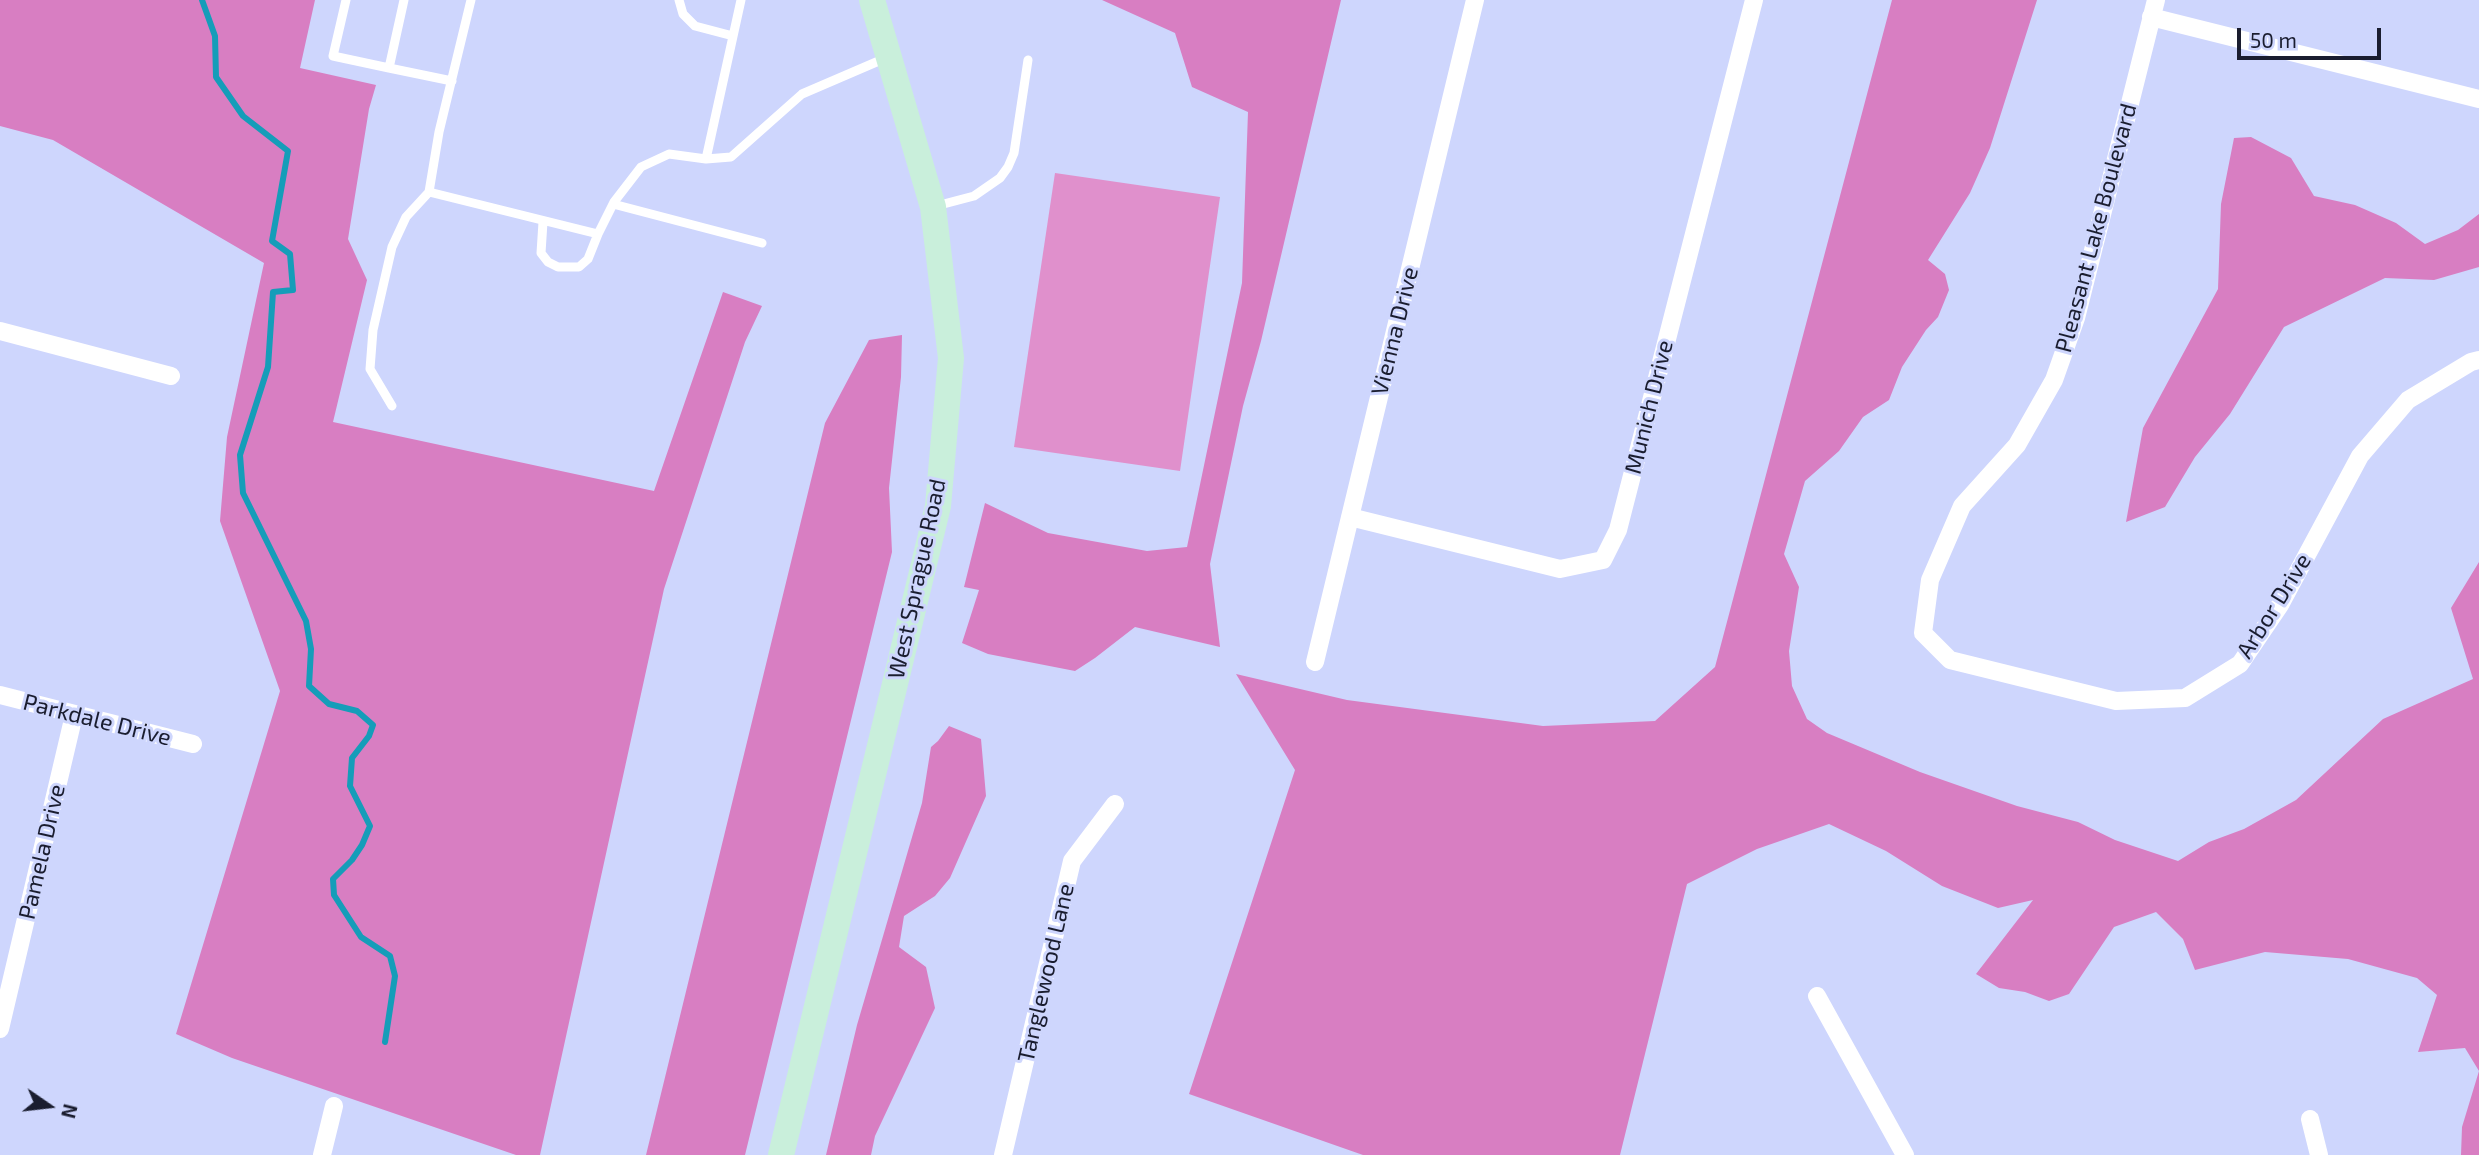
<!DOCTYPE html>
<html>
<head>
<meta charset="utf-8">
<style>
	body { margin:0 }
	#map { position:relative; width:2479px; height:1155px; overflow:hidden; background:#ced6fd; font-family:"Exo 2",sans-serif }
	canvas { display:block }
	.north { position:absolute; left:14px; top:1071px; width:70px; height:70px; -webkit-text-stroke:5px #ced6fd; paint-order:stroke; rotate:104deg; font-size:19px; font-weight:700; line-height:28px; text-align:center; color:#1a1d2f }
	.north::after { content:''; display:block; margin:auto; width:24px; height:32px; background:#1a1d2f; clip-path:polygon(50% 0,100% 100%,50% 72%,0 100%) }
	.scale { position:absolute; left:2237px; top:28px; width:144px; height:32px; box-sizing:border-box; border:4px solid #1a1d2f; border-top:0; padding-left:9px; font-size:21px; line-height:24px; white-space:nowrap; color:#1a1d2f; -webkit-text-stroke:5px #ced6fd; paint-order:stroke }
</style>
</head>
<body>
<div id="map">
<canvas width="2479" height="1155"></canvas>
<div class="north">N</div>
<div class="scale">50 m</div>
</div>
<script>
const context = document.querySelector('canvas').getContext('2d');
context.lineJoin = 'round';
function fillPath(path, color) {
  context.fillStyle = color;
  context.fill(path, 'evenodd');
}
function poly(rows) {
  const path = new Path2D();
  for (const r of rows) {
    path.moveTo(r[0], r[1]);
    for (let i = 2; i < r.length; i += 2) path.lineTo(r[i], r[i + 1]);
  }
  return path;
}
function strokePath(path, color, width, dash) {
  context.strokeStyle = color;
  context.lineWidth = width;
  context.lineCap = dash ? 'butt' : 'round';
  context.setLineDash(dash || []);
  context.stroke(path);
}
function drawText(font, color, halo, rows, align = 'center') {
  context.font = font + ' "Exo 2",sans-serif';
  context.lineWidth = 6;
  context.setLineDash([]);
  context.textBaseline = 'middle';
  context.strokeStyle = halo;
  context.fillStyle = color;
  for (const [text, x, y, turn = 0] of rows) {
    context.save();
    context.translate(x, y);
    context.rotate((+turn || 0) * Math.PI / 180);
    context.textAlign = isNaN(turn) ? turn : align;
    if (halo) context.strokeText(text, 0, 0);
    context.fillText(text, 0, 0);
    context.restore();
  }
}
const green = poly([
	[1055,173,1220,197,1180,471,1014,447]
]);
const forest = poly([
	[0,0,315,0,300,68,376,85,369,109,348,239,367,280,333,422,654,491,723,292,762,306,745,342,664,589,540,1155,516,1155,232,1058,176,1034,280,691,220,521,227,437,264,263,53,140,0,126],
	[1102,0,1341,0,1261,341,1243,406,1210,564,1220,647,1135,627,1095,658,1075,671,988,654,962,643,979,590,964,587,985,503,1048,533,1147,551,1187,547,1242,283,1248,112,1192,87,1175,33],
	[1892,0,2037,0,1990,148,1970,193,1928,260,1945,274,1949,290,1938,317,1926,330,1902,367,1889,400,1863,417,1839,451,1805,481,1784,554,1799,587,1789,651,1792,686,1807,719,1827,733,1920,772,2017,806,2078,822,2115,840,2178,861,2209,842,2244,829,2296,800,2383,719,2473,679,2451,608,2479,562,2479,1071,2465,1048,2418,1052,2437,995,2417,978,2348,959,2265,952,2195,970,2183,939,2156,912,2114,927,2069,994,2049,1001,2025,992,1999,988,1976,974,2033,900,1998,908,1942,886,1886,851,1829,824,1757,849,1687,884,1620,1155,1363,1155,1189,1094,1295,770,1236,674,1347,700,1543,726,1655,721,1715,667],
	[2251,137,2291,158,2314,196,2355,205,2396,223,2425,244,2458,230,2479,214,2479,267,2434,280,2385,278,2284,327,2230,414,2195,457,2165,507,2126,522,2143,428,2218,289,2221,204,2234,138],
	[902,335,901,377,889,488,892,552,745,1155,646,1155,825,423,869,340],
	[949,726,981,739,986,796,950,878,935,896,904,916,899,947,926,967,935,1008,875,1136,871,1155,826,1155,857,1025,922,803,931,747,938,741],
	[2479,1071,2479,1155,2461,1155,2462,1127]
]);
const stream = poly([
	[202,0,215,36,216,77,243,116,288,151,272,241,290,254,293,290,273,292,268,367,240,455,243,493,306,621,311,649,309,686,329,704,357,711,373,725,369,736,352,758,350,786,370,826,362,845,352,860,333,879,334,895,361,937,390,956,395,976,385,1042]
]);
const lane = poly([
	[346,0,333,56,389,68,404,0],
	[471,0,439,132,429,192,598,234,614,202,641,167,669,154,706,159,731,157,802,94,888,57],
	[679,0,683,14,695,26,733,36],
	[389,68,452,81],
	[706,159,741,0],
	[613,204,762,243],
	[936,206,974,196,1000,178,1008,167,1014,153,1028,60],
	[543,222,541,253,548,262,558,267,579,267,588,259,598,234],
	[392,406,370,369,373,330,392,247,406,217,429,192]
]);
const street = poly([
	[2156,0,2076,318,2054,380,2017,445,1962,506,1930,580,1923,633,1950,660,2116,701,2185,698,2240,664,2280,605,2360,456,2408,400,2471,362,2479,360],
	[2151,17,2479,99],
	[0,331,171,376],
	[1350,517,1560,569,1603,560,1618,530,1754,0],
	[1315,662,1475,0],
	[0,695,193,744],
	[1817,996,1905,1155],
	[0,1029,74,715],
	[2310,1119,2319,1155],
	[322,1155,334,1106],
	[1003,1155,1072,861,1115,804]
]);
const secondary = poly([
	[781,1155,938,506,951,358,933,207,872,0]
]);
const streetNames = [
	["Pleasant Lake Boulevard",2096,228,-75],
	["Vienna Drive",1395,331,-76],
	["Munich Drive",1649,407,-76],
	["West Sprague Road",917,579,-78],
	["Arbor Drive",2274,606,-58],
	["Parkdale Drive",97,720,14],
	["Pamela Drive",42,852,-77],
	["Tanglewood Lane",1046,973,-77]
];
fillPath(green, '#e090cc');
fillPath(forest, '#d87ec2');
strokePath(stream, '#159db9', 6);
strokePath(lane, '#fff', 9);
strokePath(street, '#fff', 18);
strokePath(secondary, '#c9efdb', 26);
drawText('23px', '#1a1d2f', '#ced6fd', streetNames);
</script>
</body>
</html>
